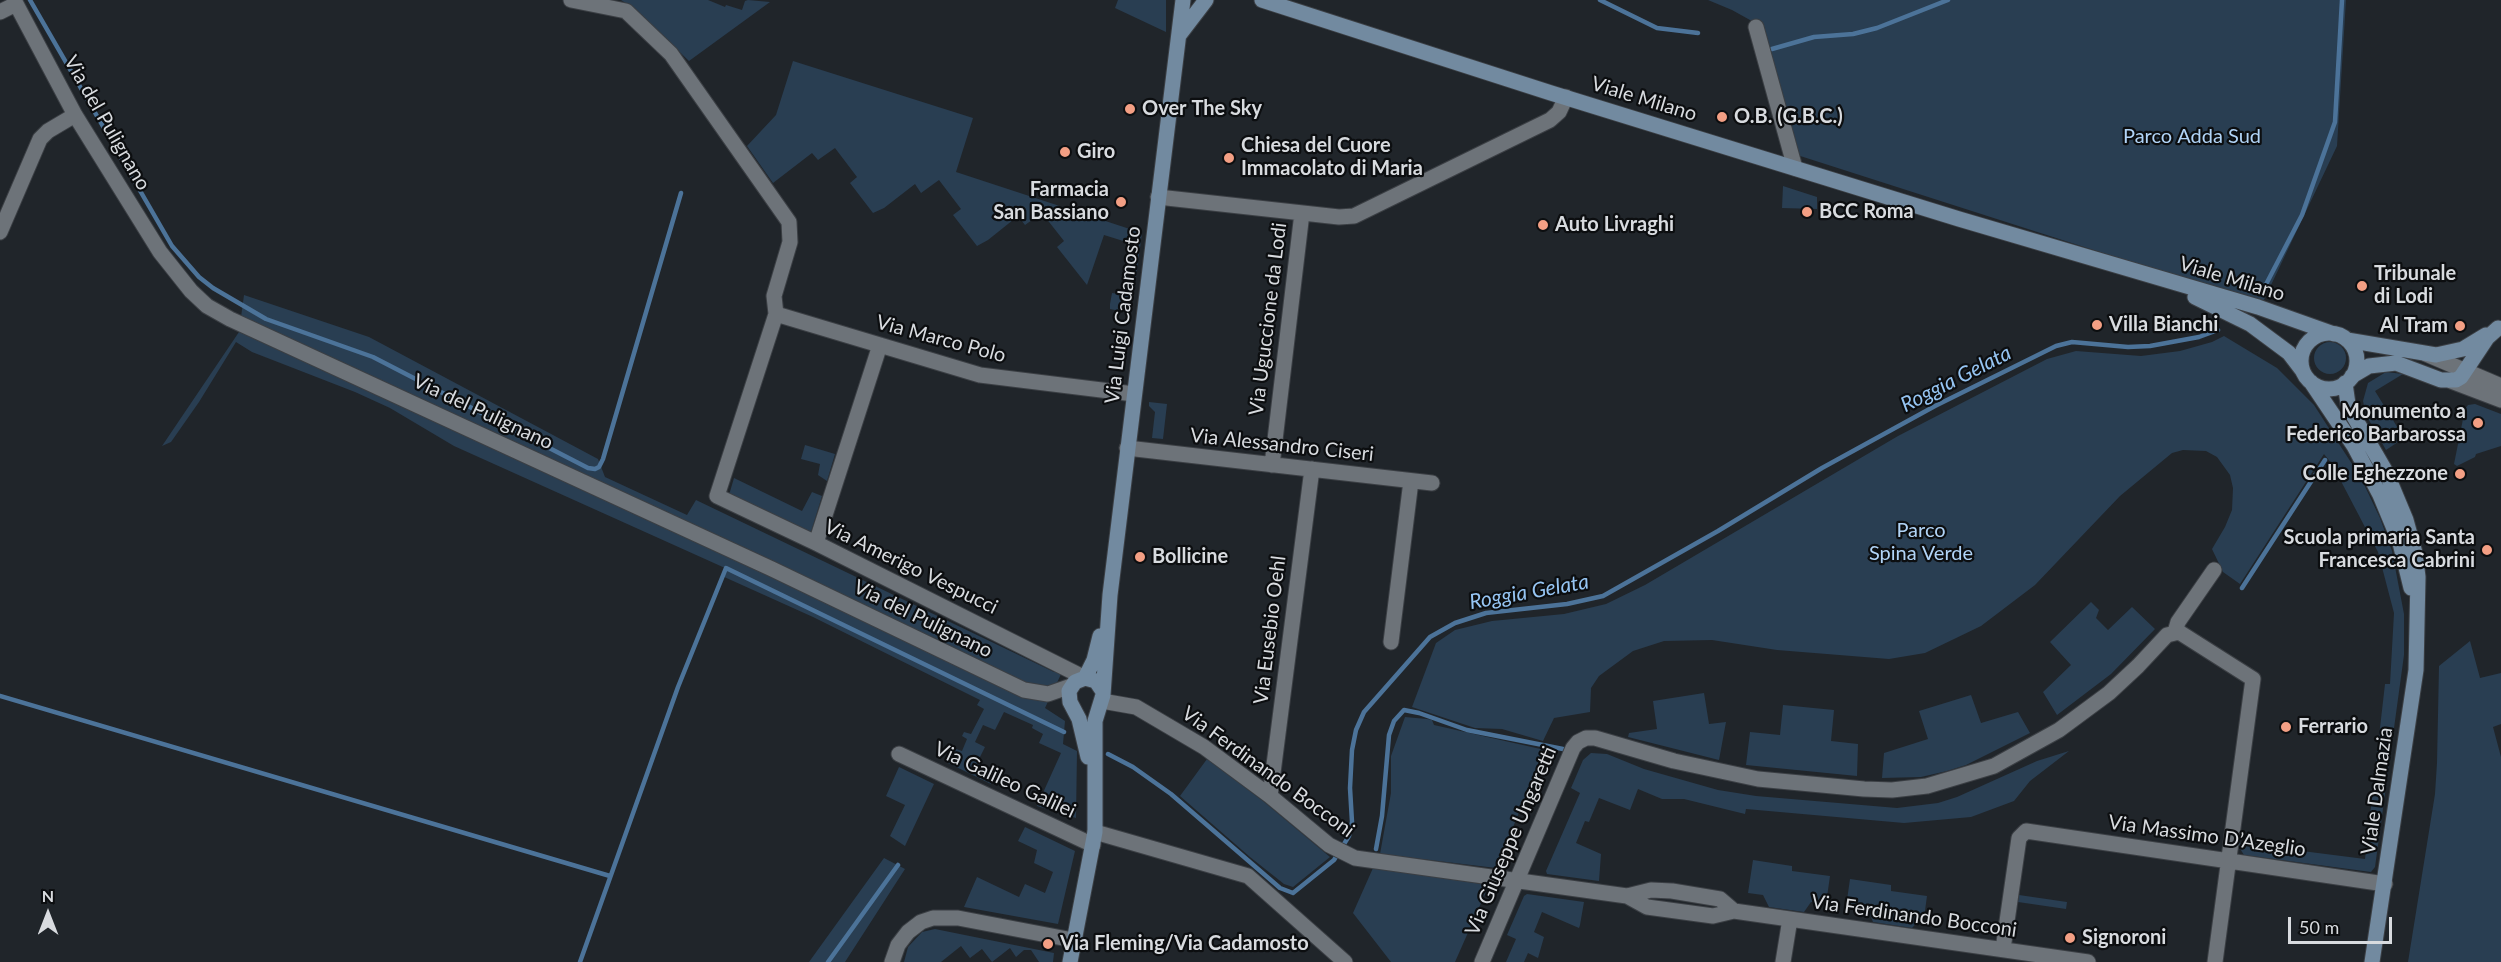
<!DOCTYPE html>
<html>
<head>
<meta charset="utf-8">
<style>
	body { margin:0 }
	#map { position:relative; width:2501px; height:962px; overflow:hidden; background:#20252a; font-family:Lato,sans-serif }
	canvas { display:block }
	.north { position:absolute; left:18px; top:884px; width:60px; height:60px; -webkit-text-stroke:4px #0c0e10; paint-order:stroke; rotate:0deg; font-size:16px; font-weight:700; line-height:24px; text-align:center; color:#d8dbdf }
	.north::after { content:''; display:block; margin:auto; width:21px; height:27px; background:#d8dbdf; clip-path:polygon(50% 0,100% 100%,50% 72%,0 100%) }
	.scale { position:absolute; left:2288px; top:917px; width:104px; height:27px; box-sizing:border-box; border:3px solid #d8dbdf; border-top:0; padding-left:8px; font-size:18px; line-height:21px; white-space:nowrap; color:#d8dbdf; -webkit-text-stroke:4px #0c0e10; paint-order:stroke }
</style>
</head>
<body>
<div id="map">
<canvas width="2501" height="962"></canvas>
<div class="north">N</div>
<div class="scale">50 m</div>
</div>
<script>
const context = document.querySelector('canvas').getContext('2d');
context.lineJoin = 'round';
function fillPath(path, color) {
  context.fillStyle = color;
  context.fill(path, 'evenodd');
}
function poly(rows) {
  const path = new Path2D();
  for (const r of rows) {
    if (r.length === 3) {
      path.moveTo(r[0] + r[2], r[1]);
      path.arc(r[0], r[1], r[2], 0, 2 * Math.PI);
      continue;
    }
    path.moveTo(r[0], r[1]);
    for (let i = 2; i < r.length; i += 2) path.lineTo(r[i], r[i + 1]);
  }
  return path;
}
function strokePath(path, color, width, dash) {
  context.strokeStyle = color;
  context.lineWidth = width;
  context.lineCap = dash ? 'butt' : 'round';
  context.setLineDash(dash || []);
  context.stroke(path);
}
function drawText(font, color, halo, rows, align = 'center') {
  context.font = font + ' Lato,sans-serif';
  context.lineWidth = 4.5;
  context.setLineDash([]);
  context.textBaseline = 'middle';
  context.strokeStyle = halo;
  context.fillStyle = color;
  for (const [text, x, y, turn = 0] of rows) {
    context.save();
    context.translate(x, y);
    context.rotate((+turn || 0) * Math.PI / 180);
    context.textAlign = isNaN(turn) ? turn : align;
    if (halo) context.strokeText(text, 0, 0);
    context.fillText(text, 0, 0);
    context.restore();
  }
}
const green = poly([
	[621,0,708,0,725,7,726,5,742,10,745,1,748,0,770,2,689,61,636,10],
	[1118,0,1166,0,1166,32,1115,8],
	[1708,0,2346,0,2337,146,2262,304,1794,154,1759,25,1732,10],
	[793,61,973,118,956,172,1142,233,1133,299,1126,298,1125,312,1110,309,1110,304,1112,293,1127,295,1133,244,1104,235,1087,285,1057,247,1064,241,1042,213,1025,225,1018,216,988,240,977,246,953,215,961,209,939,180,921,193,915,184,884,208,873,213,850,183,857,177,835,148,818,160,812,153,773,183,747,146,776,115],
	[1783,186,1817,197,1817,209,1782,208],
	[244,295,369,337,598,459,605,477,687,515,696,500,1054,672,1057,667,1063,670,1045,708,1065,721,1063,744,1077,751,1076,818,1037,806,1061,753,1039,743,1043,734,1032,728,1033,725,1004,712,995,730,983,725,975,742,985,747,977,763,996,772,991,784,948,763,956,749,962,751,967,739,962,736,964,732,971,734,984,709,977,705,980,700,813,617,722,576,725,568,454,446,390,408,355,392,252,352,236,342,199,402,171,442,162,446,239,332],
	[2224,336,2277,368,2314,405,2361,478,2380,518,2392,551,2404,614,2404,655,2375,867,2371,872,2244,855,2239,847,2239,843,2365,859,2385,684,2390,684,2394,613,2378,552,2332,464,2324,454,2240,584,2223,572,2212,549,2225,527,2232,510,2233,488,2230,475,2217,457,2206,451,2183,450,2172,453,2120,496,2035,585,1981,626,1925,653,1889,659,1777,650,1712,640,1664,641,1633,651,1599,676,1591,688,1590,712,1554,718,1543,741,1502,729,1475,728,1412,707,1436,643,1455,630,1492,621,1564,614,1606,604,1645,585,1898,436,2047,359,2076,351,2141,356,2180,351,2212,342],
	[2330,358,16],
	[2386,372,2403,374,2375,391,2404,438,2386,450,2366,415,2363,401,2368,383],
	[1149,402,1167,404,1163,439,1152,438,1155,412,1149,406],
	[2475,404,2501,414,2501,446,2476,454,2475,457,2457,466,2454,464,2465,409,2468,405],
	[805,445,835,454,827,481,818,475,820,464,801,459],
	[734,478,802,511,812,492,822,496,811,532,807,533,729,495],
	[2091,602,2099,610,2096,618,2108,630,2132,607,2155,629,2111,674,2057,715,2043,692,2071,665,2050,642],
	[2470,641,2480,678,2501,673,2501,724,2493,727,2501,757,2501,962,2408,962,2435,794,2437,763,2439,666],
	[1704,693,1709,724,1726,722,1719,760,1628,737,1629,733,1657,729,1653,701],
	[1971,695,1981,723,2018,712,2030,733,1966,765,1947,771,1921,777,1882,778,1884,753,1928,739,1919,711],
	[1783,705,1834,710,1831,741,1858,744,1857,776,1746,765,1750,732,1780,735],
	[1405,717,1427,719,1432,720,1434,725,1545,750,1496,868,1380,854,1391,793,1391,756],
	[2069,751,2030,781,2014,801,1971,817,1904,823,1746,809,1745,814,1684,799,1662,799,1638,789,1630,810,1599,798,1589,822,1585,821,1576,843,1601,854,1599,881,1547,874,1546,871,1580,793,1571,788,1583,760,1591,753,1607,754,1644,769,1718,790,1756,796,1897,808,1938,803,1957,797,2037,761],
	[1207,759,1263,801,1330,857,1293,887,1284,884,1250,857,1180,796],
	[899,767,934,784,905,846,890,836,905,805,886,796],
	[1025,827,1075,851,1058,924,964,907,977,877,1019,897,1025,884,1045,893,1053,872,1034,863,1037,850,1018,841],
	[884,858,905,869,845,962,809,962],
	[1753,860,1792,866,1792,871,1830,876,1826,904,1811,902,1804,912,1769,907,1763,895,1748,893],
	[1373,868,1489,885,1455,962,1391,962,1353,913],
	[1850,879,1891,885,1891,891,1927,896,1924,918,1921,918,1912,928,1873,922,1868,910,1846,907],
	[1527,894,1584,902,1580,925,1579,928,1542,912,1534,932,1544,937,1538,958,1528,953,1524,962,1506,962,1516,939,1507,935,1524,896],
	[2019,895,2067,902,2066,909,2018,902],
	[935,929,1054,953,1053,962,1039,962,1031,950,1024,950,1016,957,1010,948,992,962,982,949,970,958,961,946,941,962,904,962,908,947,922,932]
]);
const stream = poly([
	[30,0,172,246,199,277,213,288,266,319,373,357,588,468,595,469,599,467,603,459,681,193],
	[1600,0,1657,28,1698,33],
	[1772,49,1814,37,1853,34,1877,28,1948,0],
	[2261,294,2302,215,2335,122,2342,0],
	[2242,588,2325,460],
	[0,696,610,876],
	[1108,754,1133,767,1171,794,1280,888,1293,893,1334,860,1349,836,1352,822,1350,788,1352,750,1356,730,1364,712,1430,637,1455,623,1486,613,1567,604,1603,596,1718,531,1822,468,1935,406,2056,346,2072,342,2128,347,2150,346,2199,337,2218,330],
	[1376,849,1382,816,1389,735,1394,721,1404,710,1419,713,1467,730,1563,749],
	[580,962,678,687,726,568,1064,732],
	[828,962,898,865]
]);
const street = poly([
	[14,0,75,115,160,252,191,291,207,306,230,319,772,569,1024,690,1048,694,1071,686],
	[571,0,626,11,671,54,789,222,790,242,774,296,776,314,717,496,816,543,1085,678],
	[0,12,16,4],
	[1756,27,1795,168],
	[1158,197,1339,217,1354,216,1550,120,1559,112,1566,97],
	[0,232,40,139,48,131,75,115],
	[776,314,980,375,1134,394],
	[2426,354,2501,386],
	[2451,381,2501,400],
	[1127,448,1432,483],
	[1272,465,1302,213],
	[816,543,880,345],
	[2175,632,2178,622,2214,570],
	[1391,642,1411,481],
	[1102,701,1136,707,1204,747,1270,796,1329,845,1355,858,1627,896,1651,890,1672,891,1720,899,1734,911],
	[899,754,1093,845],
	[1270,796,1312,469],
	[1095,832,1248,876,1345,962],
	[1627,896,1647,907,1713,916,1734,911,2088,962],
	[2003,949,2019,838,2026,831,2385,884],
	[892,962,898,945,908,932,921,922,933,918,958,918,1073,940],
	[1482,962,1573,748,1578,742,1586,738,1595,738,1674,761,1758,779,1864,789,1892,790,1927,786,1994,766,2059,730,2109,693,2138,666,2167,635,2179,632,2253,679,2215,962],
	[1783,962,1790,919]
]);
const secondary = poly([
	[1262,0,1551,93,1959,219,2258,307,2334,334],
	[1180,34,1206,0],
	[2195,297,2250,324,2289,353,2302,370],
	[2329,361,28],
	[2347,340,2436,355,2463,349,2486,335],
	[2352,376,2369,366,2396,363,2441,380,2456,380,2461,377,2487,338,2498,328],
	[2311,382,2354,446,2380,495,2400,543,2411,588],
	[2345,383,2348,404,2353,415,2386,472,2406,520,2415,553,2418,577,2416,670,2372,962],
	[1085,678,1094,660,1100,636],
	[1088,757,1079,719,1070,702,1069,691,1075,682,1085,678,1096,681,1102,690],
	[1070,962,1095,832,1095,721,1103,695,1110,595,1183,0]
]);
const markers = [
	[1130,109,6,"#f39f84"],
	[1722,117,6,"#f39f84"],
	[1065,152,6,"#f39f84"],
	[1229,158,6,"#f39f84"],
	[1121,202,6,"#f39f84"],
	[1807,212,6,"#f39f84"],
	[1543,225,6,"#f39f84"],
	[2362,286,6,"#f39f84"],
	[2097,325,6,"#f39f84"],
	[2460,326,6,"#f39f84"],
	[2478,423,6,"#f39f84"],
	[2460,474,6,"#f39f84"],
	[2487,550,6,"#f39f84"],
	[1140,557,6,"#f39f84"],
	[2286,727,6,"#f39f84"],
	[2070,938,6,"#f39f84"],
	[1048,944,6,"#f39f84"]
];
const streetNames = [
	["Viale Milano",1644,99,17],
	["Via del Pulignano",107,123,60],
	["Viale Milano",2232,279,17],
	["Via Luigi Cadamosto",1123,315,-83],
	["Via Uguccione da Lodi",1268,319,-83],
	["Via Marco Polo",941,339,15],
	["Via del Pulignano",483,412,25],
	["Via Alessandro Ciseri",1282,445,6],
	["Via Amerigo Vespucci",911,567,26],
	["Via del Pulignano",923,619,26],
	["Via Eusebio Oehl",1270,630,-83],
	["Via Ferdinando Bocconi",1268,772,36],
	["Via Galileo Galilei",1005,780,25],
	["Viale Dalmazia",2377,791,-82],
	["Via Massimo D’Azeglio",2207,836,8],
	["Via Giuseppe Ungaretti",1511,841,-67],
	["Via Ferdinando Bocconi",1914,916,8]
];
const poiNames = [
	["Over The Sky",1142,109],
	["O.B. (G.B.C.)",1734,117],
	["Chiesa del Cuore",1241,146],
	["Immacolato di Maria",1241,169],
	["Giro",1077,152],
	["Farmacia",1109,190,"right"],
	["San Bassiano",1109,213,"right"],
	["BCC Roma",1819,212],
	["Auto Livraghi",1555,225],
	["Tribunale",2374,274],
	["di Lodi",2374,297],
	["Villa Bianchi",2109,325],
	["Al Tram",2448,326,"right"],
	["Monumento a",2466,412,"right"],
	["Federico Barbarossa",2466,435,"right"],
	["Colle Eghezzone",2448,474,"right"],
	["Scuola primaria Santa",2475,538,"right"],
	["Francesca Cabrini",2475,561,"right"],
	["Bollicine",1152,557],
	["Ferrario",2298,727],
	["Signoroni",2082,938],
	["Via Fleming/Via Cadamosto",1060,944]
];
const parkNames = [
	["Parco Adda Sud",2192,137],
	["Parco",1921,531],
	["Spina Verde",1921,554]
];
const waterNames = [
	["Roggia Gelata",1956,379,-27],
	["Roggia Gelata",1529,592,-10]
];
fillPath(green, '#293e52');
strokePath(stream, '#4c7399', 4.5);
strokePath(street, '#3b3f44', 17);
strokePath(secondary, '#3b3f44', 17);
strokePath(street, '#6d7379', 15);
strokePath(secondary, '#728aa0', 15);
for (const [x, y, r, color] of markers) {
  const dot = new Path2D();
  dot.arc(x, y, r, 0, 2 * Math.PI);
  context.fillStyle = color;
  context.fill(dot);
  strokePath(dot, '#0c0e10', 2);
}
drawText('20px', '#d8dbdf', '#0c0e10', streetNames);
drawText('bold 20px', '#d8dbdf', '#0c0e10', poiNames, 'left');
drawText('20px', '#b1d4f7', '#0c0e10', parkNames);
drawText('italic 21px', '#96c5f3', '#0c0e10', waterNames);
</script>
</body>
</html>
